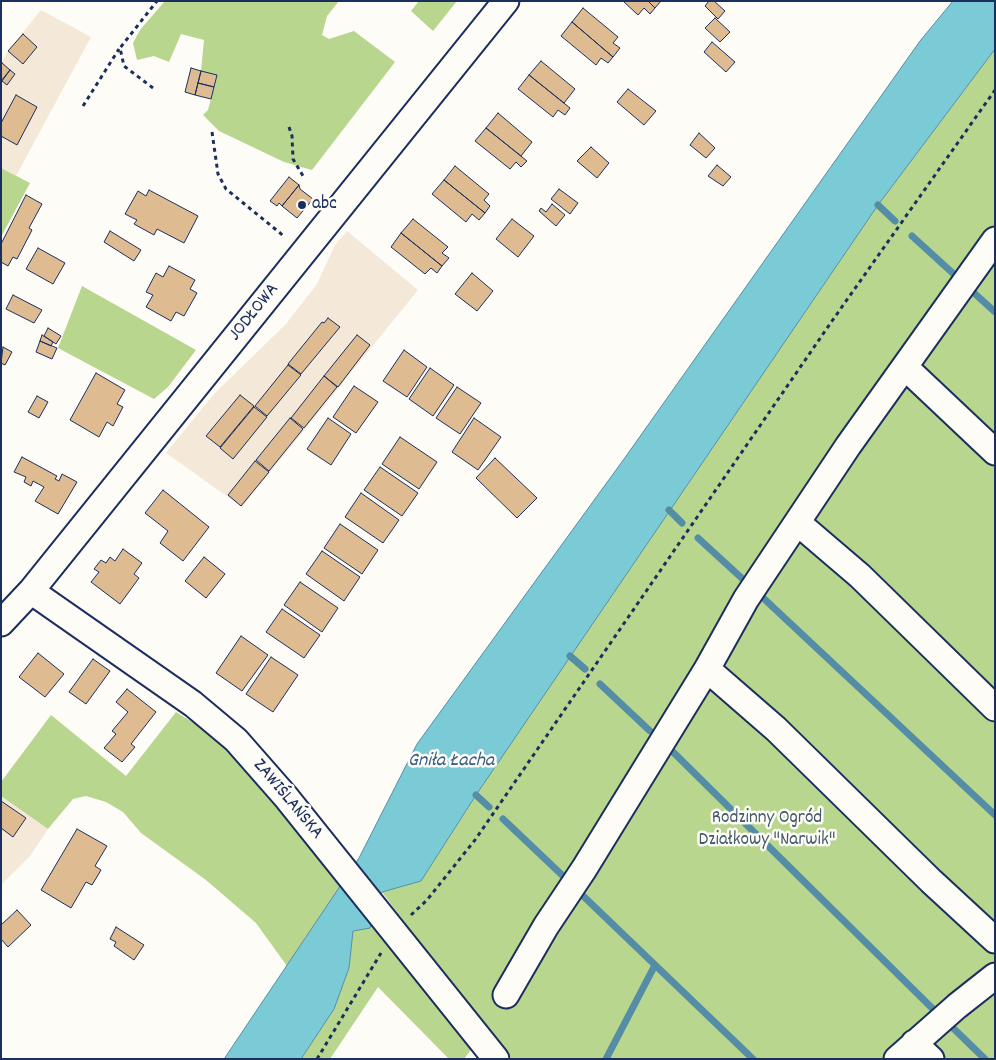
<!DOCTYPE html>
<html>
<head>
<meta charset="utf-8">
<style>
	body { margin:0 }
	#map { position:relative; width:996px; height:1060px; overflow:hidden; background:#fdfcf7; font-family:Dekko,sans-serif }
	canvas { display:block }
	.frame { position:absolute; inset:0; border:2px solid #1b2f5e; pointer-events:none }
</style>
</head>
<body>
<div id="map">
<canvas width="996" height="1060"></canvas>
<div class="frame"></div>
</div>
<script>
const context = document.querySelector('canvas').getContext('2d');
context.lineJoin = 'round';
function fillPath(path, color) {
  context.fillStyle = color;
  context.fill(path, 'evenodd');
}
function poly(rows) {
  const path = new Path2D();
  for (const r of rows) {
    path.moveTo(r[0], r[1]);
    for (let i = 2; i < r.length; i += 2) path.lineTo(r[i], r[i + 1]);
  }
  return path;
}
function strokePath(path, color, width, dash) {
  context.strokeStyle = color;
  context.lineWidth = width;
  context.lineCap = dash ? 'butt' : 'round';
  context.setLineDash(dash || []);
  context.stroke(path);
}
function drawText(font, color, halo, rows, align = 'center') {
  context.font = font + ' Dekko,sans-serif';
  context.lineWidth = 5;
  context.setLineDash([]);
  context.textBaseline = 'middle';
  context.strokeStyle = halo;
  context.fillStyle = color;
  for (const [text, x, y, turn = 0] of rows) {
    context.save();
    context.translate(x, y);
    context.rotate((+turn || 0) * Math.PI / 180);
    context.textAlign = isNaN(turn) ? turn : align;
    if (halo) context.strokeText(text, 0, 0);
    context.fillText(text, 0, 0);
    context.restore();
  }
}
const built = poly([
	[41,10,91,37,16,176,1,168,1,64,8,51],
	[347,231,418,290,242,507,166,453,214,394,286,324,317,284,335,245],
	[1,796,48,829,30,856,1,885]
]);
const green = poly([
	[165,1,339,1,327,16,322,35,329,39,354,31,395,62,312,170,284,162,219,131,203,115,208,110,217,76,201,71,204,40,181,34,169,62,154,56,137,60,133,43,140,30],
	[419,1,457,1,433,31,411,11],
	[995,49,995,1059,512,1059,441,971,382,892,421,881,476,795,878,205],
	[1,168,30,183,1,237],
	[82,286,196,350,168,387,154,399,58,348],
	[176,712,220,739,294,824,342,885,287,966,256,923,206,880,141,833,123,812,106,802,86,796,73,799,48,829,1,796,1,782,51,715,126,776],
	[376,925,473,1047,464,1059,449,1059,378,987,330,1059,301,1059,334,1008,349,968,353,931]
]);
const water = poly([
	[953,1,995,1,995,49,878,205,476,795,421,881,382,892,370,928,353,931,349,968,334,1009,301,1059,224,1059,359,858,417,744,624,459,920,41,953,1]
]);
const stream = poly([
	[878,205,895,221],
	[912,236,957,277],
	[973,292,995,312],
	[669,510,682,523],
	[698,538,746,582],
	[760,595,995,815],
	[570,656,585,669],
	[600,684,650,731],
	[671,750,933,1009],
	[476,795,489,807],
	[503,819,562,875],
	[578,891,753,1059],
	[953,1028,985,1059],
	[606,1059,655,965]
]);
const building = poly([
	[623,1,648,1,655,8,650,14,644,8,638,15,623,1],
	[648,1,661,1,655,8,648,1],
	[709,1,714,1,725,11,718,19,705,6,709,1],
	[583,8,618,37,613,43,620,48,613,57,572,22,583,8],
	[715,18,730,32,720,42,705,28,715,18],
	[572,22,613,57,608,63,601,58,596,65,561,36,572,22],
	[23,34,37,47,23,64,8,51,23,34],
	[712,42,735,62,726,72,704,52,712,42],
	[541,61,575,89,564,103,529,75,541,61],
	[2,63,10,70,1,81,1,64,2,63],
	[191,68,201,71,195,95,185,92,191,68],
	[10,70,15,74,7,85,2,81,10,70],
	[201,71,217,75,214,87,198,83,201,71],
	[529,75,570,108,565,115,558,110,553,117,518,89,529,75],
	[198,83,214,87,211,99,195,95,198,83],
	[628,89,656,111,644,125,617,102,628,89],
	[16,95,37,107,17,145,1,136,1,123,16,95],
	[498,113,532,142,521,156,486,128,498,113],
	[486,128,527,161,521,167,516,162,510,169,475,141,486,128],
	[699,133,715,148,706,158,690,145,699,133],
	[591,147,609,163,597,178,577,161,591,147],
	[717,165,731,177,723,186,708,176,717,165],
	[455,166,489,194,484,200,490,206,485,213,444,180,455,166],
	[289,177,299,185,282,206,279,203,277,206,270,201,289,177],
	[444,180,485,213,479,220,472,214,466,222,432,194,444,180],
	[299,185,300,189,313,199,297,218,282,206,299,185],
	[559,189,578,203,570,214,551,199,559,189],
	[149,190,198,216,184,243,157,229,154,235,134,224,137,220,125,214,138,191,146,196,149,190],
	[26,195,42,204,29,228,32,230,17,259,13,257,8,266,1,262,1,244,26,195],
	[552,204,565,215,556,226,539,211,541,208,546,212,552,204],
	[413,219,448,247,442,253,449,258,442,266,401,233,413,219],
	[512,219,534,236,518,257,496,239,512,219],
	[110,231,141,250,134,261,104,242,110,231],
	[401,233,442,266,437,273,431,268,425,274,391,247,401,233],
	[38,248,65,263,53,284,26,269,38,248],
	[169,266,195,280,190,289,197,293,184,316,176,312,171,321,146,307,153,295,146,292,156,273,163,277,169,266],
	[472,273,493,291,477,311,455,294,472,273],
	[13,295,42,310,34,323,6,309,13,295],
	[328,318,340,327,301,374,288,364,322,322,324,323,328,318],
	[48,328,61,336,56,344,44,336,48,328],
	[42,335,53,342,51,346,40,341,42,335],
	[357,335,370,345,338,387,324,376,357,335],
	[40,341,57,348,52,359,36,352,40,341],
	[3,347,12,352,5,365,1,363,3,347],
	[404,350,427,367,407,397,383,381,404,350],
	[288,365,301,375,267,416,255,406,288,365],
	[430,368,454,385,433,416,409,399,430,368],
	[96,373,125,390,117,404,123,407,113,426,107,422,99,437,70,420,96,373],
	[324,376,337,387,304,428,291,418,324,376],
	[354,386,378,402,356,433,333,417,354,386],
	[457,387,481,403,460,434,436,418,457,387],
	[240,395,254,406,220,447,206,436,240,395],
	[37,396,48,402,39,418,28,412,37,396],
	[254,407,267,417,233,459,220,448,254,407],
	[290,418,303,429,269,471,256,460,290,418],
	[328,418,351,434,331,465,307,449,328,418],
	[474,418,501,437,478,470,452,452,474,418],
	[400,437,437,462,419,489,382,464,400,437],
	[22,457,57,476,55,479,59,481,62,474,77,482,58,514,35,501,44,487,33,481,31,486,24,482,26,477,14,472,22,457],
	[495,458,537,498,517,518,476,478,495,458],
	[255,461,269,472,241,506,228,495,255,461],
	[380,467,418,493,402,516,364,490,380,467],
	[163,490,209,527,183,561,160,543,168,531,145,513,163,490],
	[361,493,399,520,383,543,345,517,361,493],
	[340,524,378,550,362,574,324,548,340,524],
	[123,549,142,563,134,574,139,578,120,604,91,582,99,572,94,569,101,560,106,563,110,557,115,561,123,549],
	[322,551,360,577,344,601,306,574,322,551],
	[204,557,225,574,206,598,185,581,204,557],
	[300,582,338,608,322,632,284,605,300,582],
	[282,609,320,635,304,658,266,632,282,609],
	[241,636,268,655,242,691,216,673,241,636],
	[38,653,64,674,45,697,19,677,38,653],
	[271,657,298,675,273,712,246,694,271,657],
	[93,659,110,671,86,704,69,692,93,659],
	[127,689,156,712,131,744,135,747,122,762,104,748,116,734,112,731,128,712,116,702,127,689],
	[1,801,26,818,13,837,1,828,1,801],
	[77,829,107,846,95,866,101,870,92,885,86,882,71,908,41,890,77,829],
	[17,910,31,925,8,947,1,939,1,925,17,910],
	[116,927,144,945,134,960,114,946,116,942,110,939,116,927]
]);
const path = poly([
	[153,88,124,66,120,48,157,1],
	[83,106,119,49],
	[289,127,292,136,293,159,303,176],
	[212,132,218,174,226,189,285,237],
	[411,915,427,900,475,840,832,321,995,90],
	[317,1059,381,953]
]);
const minor = poly([
	[905,367,995,452],
	[798,523,860,576,995,708],
	[31,591,193,704,236,740,286,797,496,1059],
	[1,623,31,591,506,1],
	[707,669,776,729,931,881,995,940],
	[506,995,546,926,584,869,707,669,746,599,848,446,995,240],
	[914,1043,931,1059],
	[897,1059,957,1006,995,976]
]);
const markers = [
	[302,205,5,"#1b2f5e"]
];
const poiNames = [
	["abc",312,205]
];
const streetNames = [
	["JODŁOWA",255,313,-51],
	["ZAWIŚLAŃSKA",287,800,50]
];
const parkNames = [
	["Rodzinny Ogród",767,819],
	["Działkowy \"Narwik\"",767,841]
];
const waterNames = [
	["Gniła Łacha",451,762]
];
fillPath(built, '#f4e8d8');
fillPath(green, '#b8d68e');
fillPath(water, '#7bcbd7');
strokePath(water, '#558da7', 1);
strokePath(stream, '#558da7', 7);
fillPath(building, '#debb90');
strokePath(building, '#1b2f5e', 1);
strokePath(minor, '#1b2f5e', 29);
strokePath(path, '#1b2f5e', 3, [4, 4]);
strokePath(minor, '#fdfcf7', 25);
for (const [x, y, r, color] of markers) {
  const dot = new Path2D();
  dot.arc(x, y, r, 0, 2 * Math.PI);
  context.fillStyle = color;
  context.fill(dot);
  strokePath(dot, '#fdfcf7', 2);
}
drawText('19px', '#1b2f5e', '#fdfcf7', poiNames, 'left');
drawText('19px', '#1b2f5e', '#fdfcf7', streetNames);
drawText('19px', '#42596a', '#fdfcf7', parkNames);
drawText('italic 20px', '#385e82', '#fdfcf7', waterNames);
</script>
</body>
</html>
